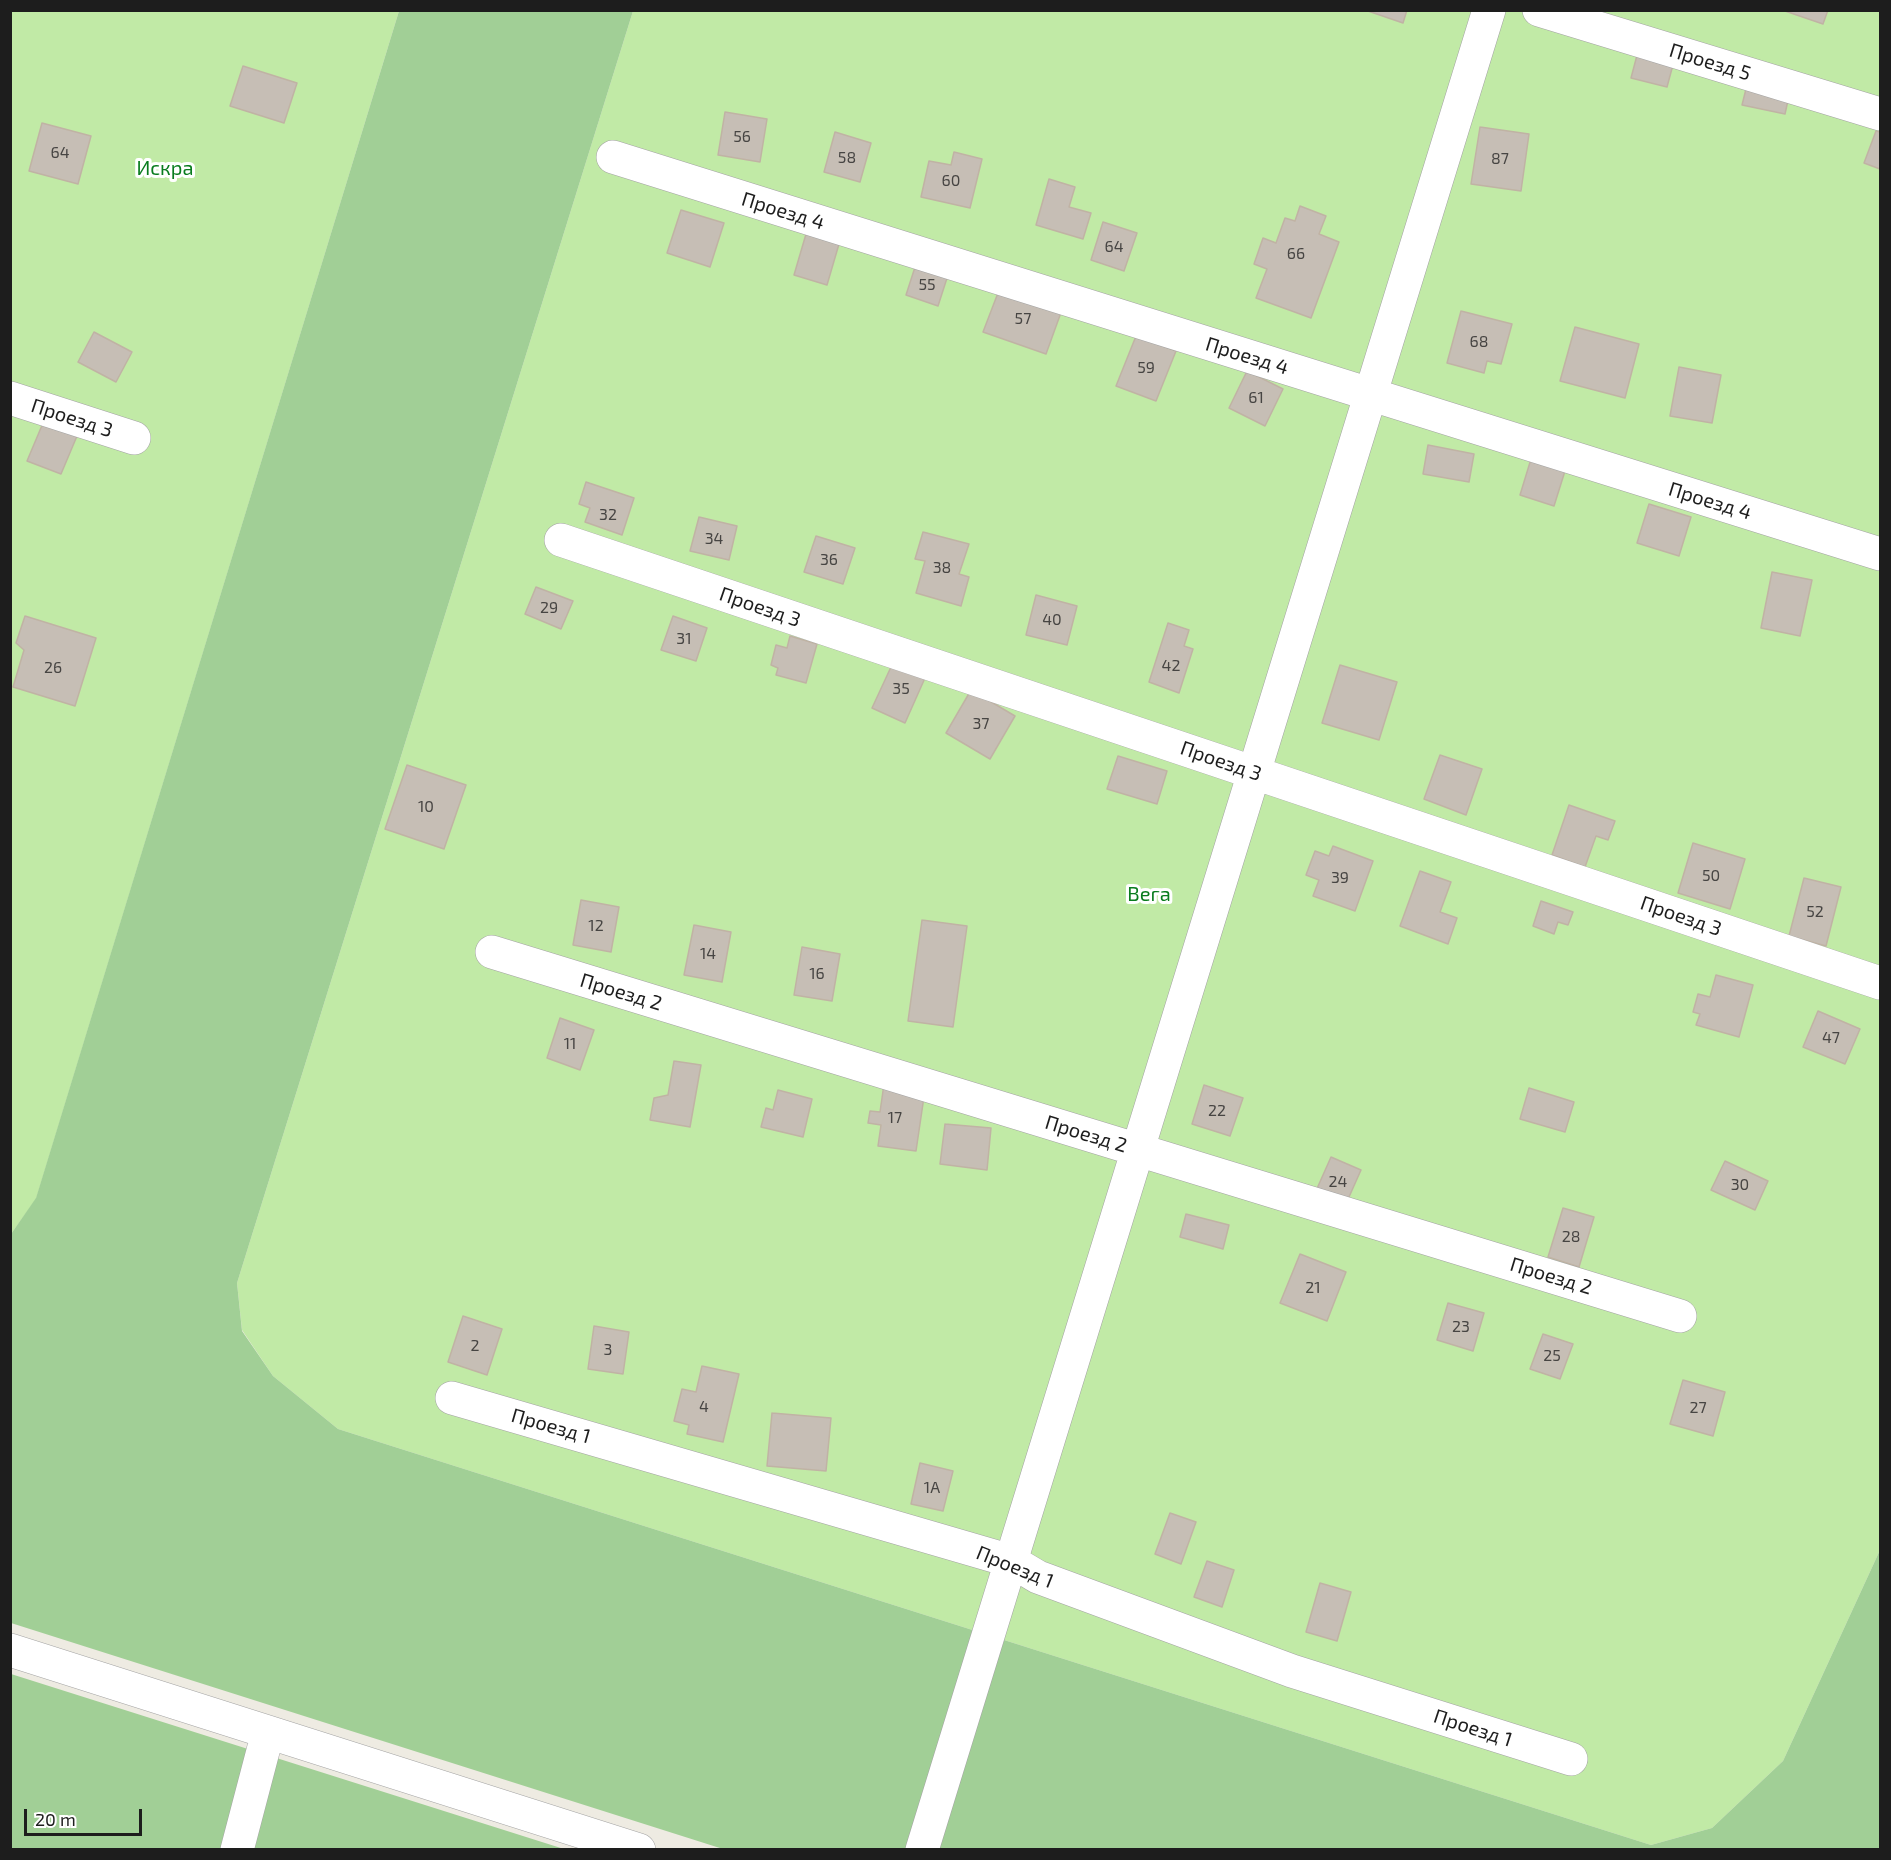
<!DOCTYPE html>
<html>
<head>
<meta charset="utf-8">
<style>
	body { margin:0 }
	#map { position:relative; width:1891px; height:1860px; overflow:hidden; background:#eeebe2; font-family:"Exo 2",sans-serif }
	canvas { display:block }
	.frame { position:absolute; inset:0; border:12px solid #1d1d1d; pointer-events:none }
	.scale { position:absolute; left:24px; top:1809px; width:118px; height:27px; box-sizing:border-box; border:3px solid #1d1d1d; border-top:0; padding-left:8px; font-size:18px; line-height:21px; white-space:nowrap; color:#1d1d1d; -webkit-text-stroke:4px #fff; paint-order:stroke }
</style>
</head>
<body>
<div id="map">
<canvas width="1891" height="1860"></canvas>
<div class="frame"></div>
<div class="scale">20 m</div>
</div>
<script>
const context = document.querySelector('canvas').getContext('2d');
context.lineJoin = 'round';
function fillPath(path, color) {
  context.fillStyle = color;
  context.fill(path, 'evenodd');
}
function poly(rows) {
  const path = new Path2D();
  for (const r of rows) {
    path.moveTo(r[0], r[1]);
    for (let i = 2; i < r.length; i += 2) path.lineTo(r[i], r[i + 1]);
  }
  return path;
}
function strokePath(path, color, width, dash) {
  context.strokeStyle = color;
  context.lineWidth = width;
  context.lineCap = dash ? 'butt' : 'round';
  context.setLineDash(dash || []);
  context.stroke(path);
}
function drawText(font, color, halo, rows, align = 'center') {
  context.font = font + ' "Exo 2",sans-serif';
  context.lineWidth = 6;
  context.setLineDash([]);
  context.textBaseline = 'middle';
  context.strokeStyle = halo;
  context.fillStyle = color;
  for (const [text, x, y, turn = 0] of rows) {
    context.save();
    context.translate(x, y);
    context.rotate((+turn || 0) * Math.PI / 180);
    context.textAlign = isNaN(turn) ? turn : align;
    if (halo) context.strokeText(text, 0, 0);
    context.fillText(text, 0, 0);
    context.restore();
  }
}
const grass = poly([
	[10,11,399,11,36,1199,11,1234],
	[633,11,1880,11,1880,1550,1783,1761,1712,1828,1651,1845,338,1429,273,1376,242,1330,237,1283]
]);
const forest = poly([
	[399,11,633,11,237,1283,242,1331,273,1376,338,1429,1651,1845,1712,1828,1783,1761,1880,1550,1880,1849,723,1849,11,1623,11,1234,36,1198],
	[11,1674,564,1849,11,1849]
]);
const building = poly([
	[1365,10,1407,10,1403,23,1365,10],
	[1782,10,1828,10,1823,24,1782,10],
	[1641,40,1677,50,1667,87,1631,78,1641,40],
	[243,66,297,83,284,123,230,106,243,66],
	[1750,73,1792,82,1785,114,1742,105,1750,73],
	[725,112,767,119,760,162,718,155,725,112],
	[42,123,91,136,78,184,29,171,42,123],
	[1480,127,1529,134,1521,191,1471,184,1480,127],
	[1876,131,1880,132,1880,169,1864,163,1876,131],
	[835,132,871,143,860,182,824,172,835,132],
	[954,152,982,159,970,208,921,197,929,161,951,165,954,152],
	[1049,179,1075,187,1069,207,1091,213,1083,239,1036,225,1049,179],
	[1300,206,1326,216,1319,234,1339,242,1311,318,1256,298,1267,269,1254,264,1263,238,1276,243,1285,218,1295,221,1300,206],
	[681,210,724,223,710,267,667,253,681,210],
	[1103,222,1137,233,1124,271,1091,260,1103,222],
	[806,234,839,244,827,285,794,275,806,234],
	[916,264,948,275,938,306,906,295,916,264],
	[1001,285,1063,307,1046,354,983,332,1001,285],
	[1461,311,1512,324,1501,364,1487,361,1484,373,1447,363,1461,311],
	[1575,327,1639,344,1625,398,1560,381,1575,327],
	[94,332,132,352,116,382,78,362,94,332],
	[1136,336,1176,351,1156,401,1116,386,1136,336],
	[1679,367,1721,375,1712,423,1670,416,1679,367],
	[1247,371,1283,389,1265,426,1229,408,1247,371],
	[43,423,77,436,61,474,27,461,43,423],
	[1428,445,1474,454,1469,482,1423,474,1428,445],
	[1531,459,1565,471,1554,506,1520,495,1531,459],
	[586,482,634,498,622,535,585,522,590,508,579,504,586,482],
	[1649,504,1691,517,1679,556,1637,543,1649,504],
	[699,517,737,526,729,560,690,551,699,517],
	[923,532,969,544,959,574,969,577,961,606,916,593,925,561,915,559,923,532],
	[816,536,855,548,843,584,804,572,816,536],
	[1772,572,1812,580,1800,636,1761,628,1772,572],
	[536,587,573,601,561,629,525,614,536,587],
	[1036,595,1077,606,1067,645,1026,635,1036,595],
	[25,616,96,638,75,706,13,687,24,650,16,643,25,616],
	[673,616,707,628,696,661,661,650,673,616],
	[1168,623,1189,630,1184,646,1193,649,1179,693,1149,682,1168,623],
	[790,636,817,644,806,683,776,675,778,668,771,665,776,645,787,648,790,636],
	[897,654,929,669,905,723,872,708,897,654],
	[1340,665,1397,682,1379,740,1322,723,1340,665],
	[971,690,1015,716,990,759,946,733,971,690],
	[1440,755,1482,769,1466,815,1424,799,1440,755],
	[1118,756,1167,771,1157,804,1107,789,1118,756],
	[407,765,466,785,444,849,385,829,407,765],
	[1569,805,1615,821,1608,840,1596,836,1585,867,1552,855,1569,805],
	[1693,843,1745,859,1730,909,1678,893,1693,843],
	[1333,846,1373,861,1355,911,1313,896,1319,880,1306,875,1315,851,1329,856,1333,846],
	[1420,871,1451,882,1440,912,1457,918,1448,944,1400,926,1420,871],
	[1804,878,1841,887,1826,946,1789,936,1804,878],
	[581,900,619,907,611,952,573,945,581,900],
	[1541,901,1573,912,1568,925,1558,922,1554,934,1533,926,1541,901],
	[922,920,967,926,953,1027,908,1021,922,920],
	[694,925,731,932,722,982,684,975,694,925],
	[802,947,840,954,832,1001,794,995,802,947],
	[1716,975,1753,985,1739,1037,1696,1025,1700,1014,1693,1012,1698,994,1710,997,1716,975],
	[1818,1011,1860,1029,1845,1064,1803,1047,1818,1011],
	[560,1018,594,1030,580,1070,547,1058,560,1018],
	[674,1061,701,1065,690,1127,650,1120,654,1098,668,1095,674,1061],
	[884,1084,925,1090,916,1151,878,1146,881,1125,868,1123,870,1111,880,1112,884,1084],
	[1204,1085,1243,1098,1230,1136,1192,1124,1204,1085],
	[1529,1088,1574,1102,1565,1132,1520,1119,1529,1088],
	[778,1090,812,1099,803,1137,761,1127,766,1108,773,1110,778,1090],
	[945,1124,991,1128,987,1170,940,1164,945,1124],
	[1331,1157,1361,1170,1345,1206,1315,1193,1331,1157],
	[1725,1161,1768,1181,1755,1210,1711,1190,1725,1161],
	[1563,1208,1594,1217,1579,1267,1548,1257,1563,1208],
	[1186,1214,1229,1225,1223,1249,1180,1237,1186,1214],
	[1300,1254,1346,1272,1327,1321,1280,1303,1300,1254],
	[1448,1303,1484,1313,1473,1351,1437,1340,1448,1303],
	[463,1316,502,1329,487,1375,448,1362,463,1316],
	[594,1326,629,1332,623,1374,588,1369,594,1326],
	[1543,1334,1573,1344,1560,1379,1530,1369,1543,1334],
	[702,1366,739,1374,723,1442,687,1434,689,1425,674,1421,682,1389,696,1392,702,1366],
	[1683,1380,1725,1392,1713,1436,1670,1424,1683,1380],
	[772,1413,831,1418,826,1471,767,1466,772,1413],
	[920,1463,953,1471,943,1511,911,1504,920,1463],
	[1170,1513,1196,1522,1181,1564,1155,1554,1170,1513],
	[1207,1561,1234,1570,1222,1607,1194,1597,1207,1561],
	[1320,1583,1351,1592,1337,1641,1306,1632,1320,1583]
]);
const minor = poly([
	[1539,10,1880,114],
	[613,157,1880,554],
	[10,398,134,438],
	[561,540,1880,983],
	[492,952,1680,1316],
	[452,1398,1011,1561,1038,1577,1292,1671,1571,1759],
	[10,1650,639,1850],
	[237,1850,268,1732],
	[922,1850,1489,10]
]);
const numberNames = [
	["56",742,137],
	["64",60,153],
	["58",847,158],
	["87",1500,159],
	["60",951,181],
	["64",1114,247],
	["66",1296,254],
	["55",927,285],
	["57",1023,319],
	["68",1479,342],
	["59",1146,368],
	["61",1256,398],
	["32",608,515],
	["34",714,539],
	["36",829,560],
	["38",942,568],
	["29",549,608],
	["40",1052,620],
	["31",684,639],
	["42",1171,666],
	["26",53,668],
	["35",901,689],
	["37",981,724],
	["10",426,807],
	["50",1711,876],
	["39",1340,878],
	["52",1815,912],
	["12",596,926],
	["14",708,954],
	["16",817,974],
	["47",1831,1038],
	["11",570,1044],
	["22",1217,1111],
	["17",895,1118],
	["24",1338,1182],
	["30",1740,1185],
	["28",1571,1237],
	["21",1313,1288],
	["23",1461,1327],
	["2",475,1346],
	["3",608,1350],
	["25",1552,1356],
	["4",704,1407],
	["27",1698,1408],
	["1А",932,1488]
];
const streetNames = [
	["Проезд 5",1710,62,17],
	["Проезд 4",783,211,17],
	["Проезд 4",1247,356,17],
	["Проезд 3",72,418,18],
	["Проезд 4",1710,501,17],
	["Проезд 3",760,607,19],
	["Проезд 3",1221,761,19],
	["Проезд 3",1681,916,19],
	["Проезд 2",621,992,17],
	["Проезд 2",1086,1134,17],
	["Проезд 2",1551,1276,17],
	["Проезд 1",551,1426,16],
	["Проезд 1",1015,1567,22],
	["Проезд 1",1473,1728,18]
];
const parkNames = [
	["Искра",165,168],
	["Вега",1149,894]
];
fillPath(grass, '#c1eaa6');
fillPath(forest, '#a1cf96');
fillPath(building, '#c6beb5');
strokePath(building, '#c0b3a4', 1.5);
strokePath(minor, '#a4a4a4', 34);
strokePath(minor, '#fff', 33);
drawText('16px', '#474543', null, numberNames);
drawText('20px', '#1d1d1d', '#fff', streetNames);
drawText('20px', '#097c1e', '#fff', parkNames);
</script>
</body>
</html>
